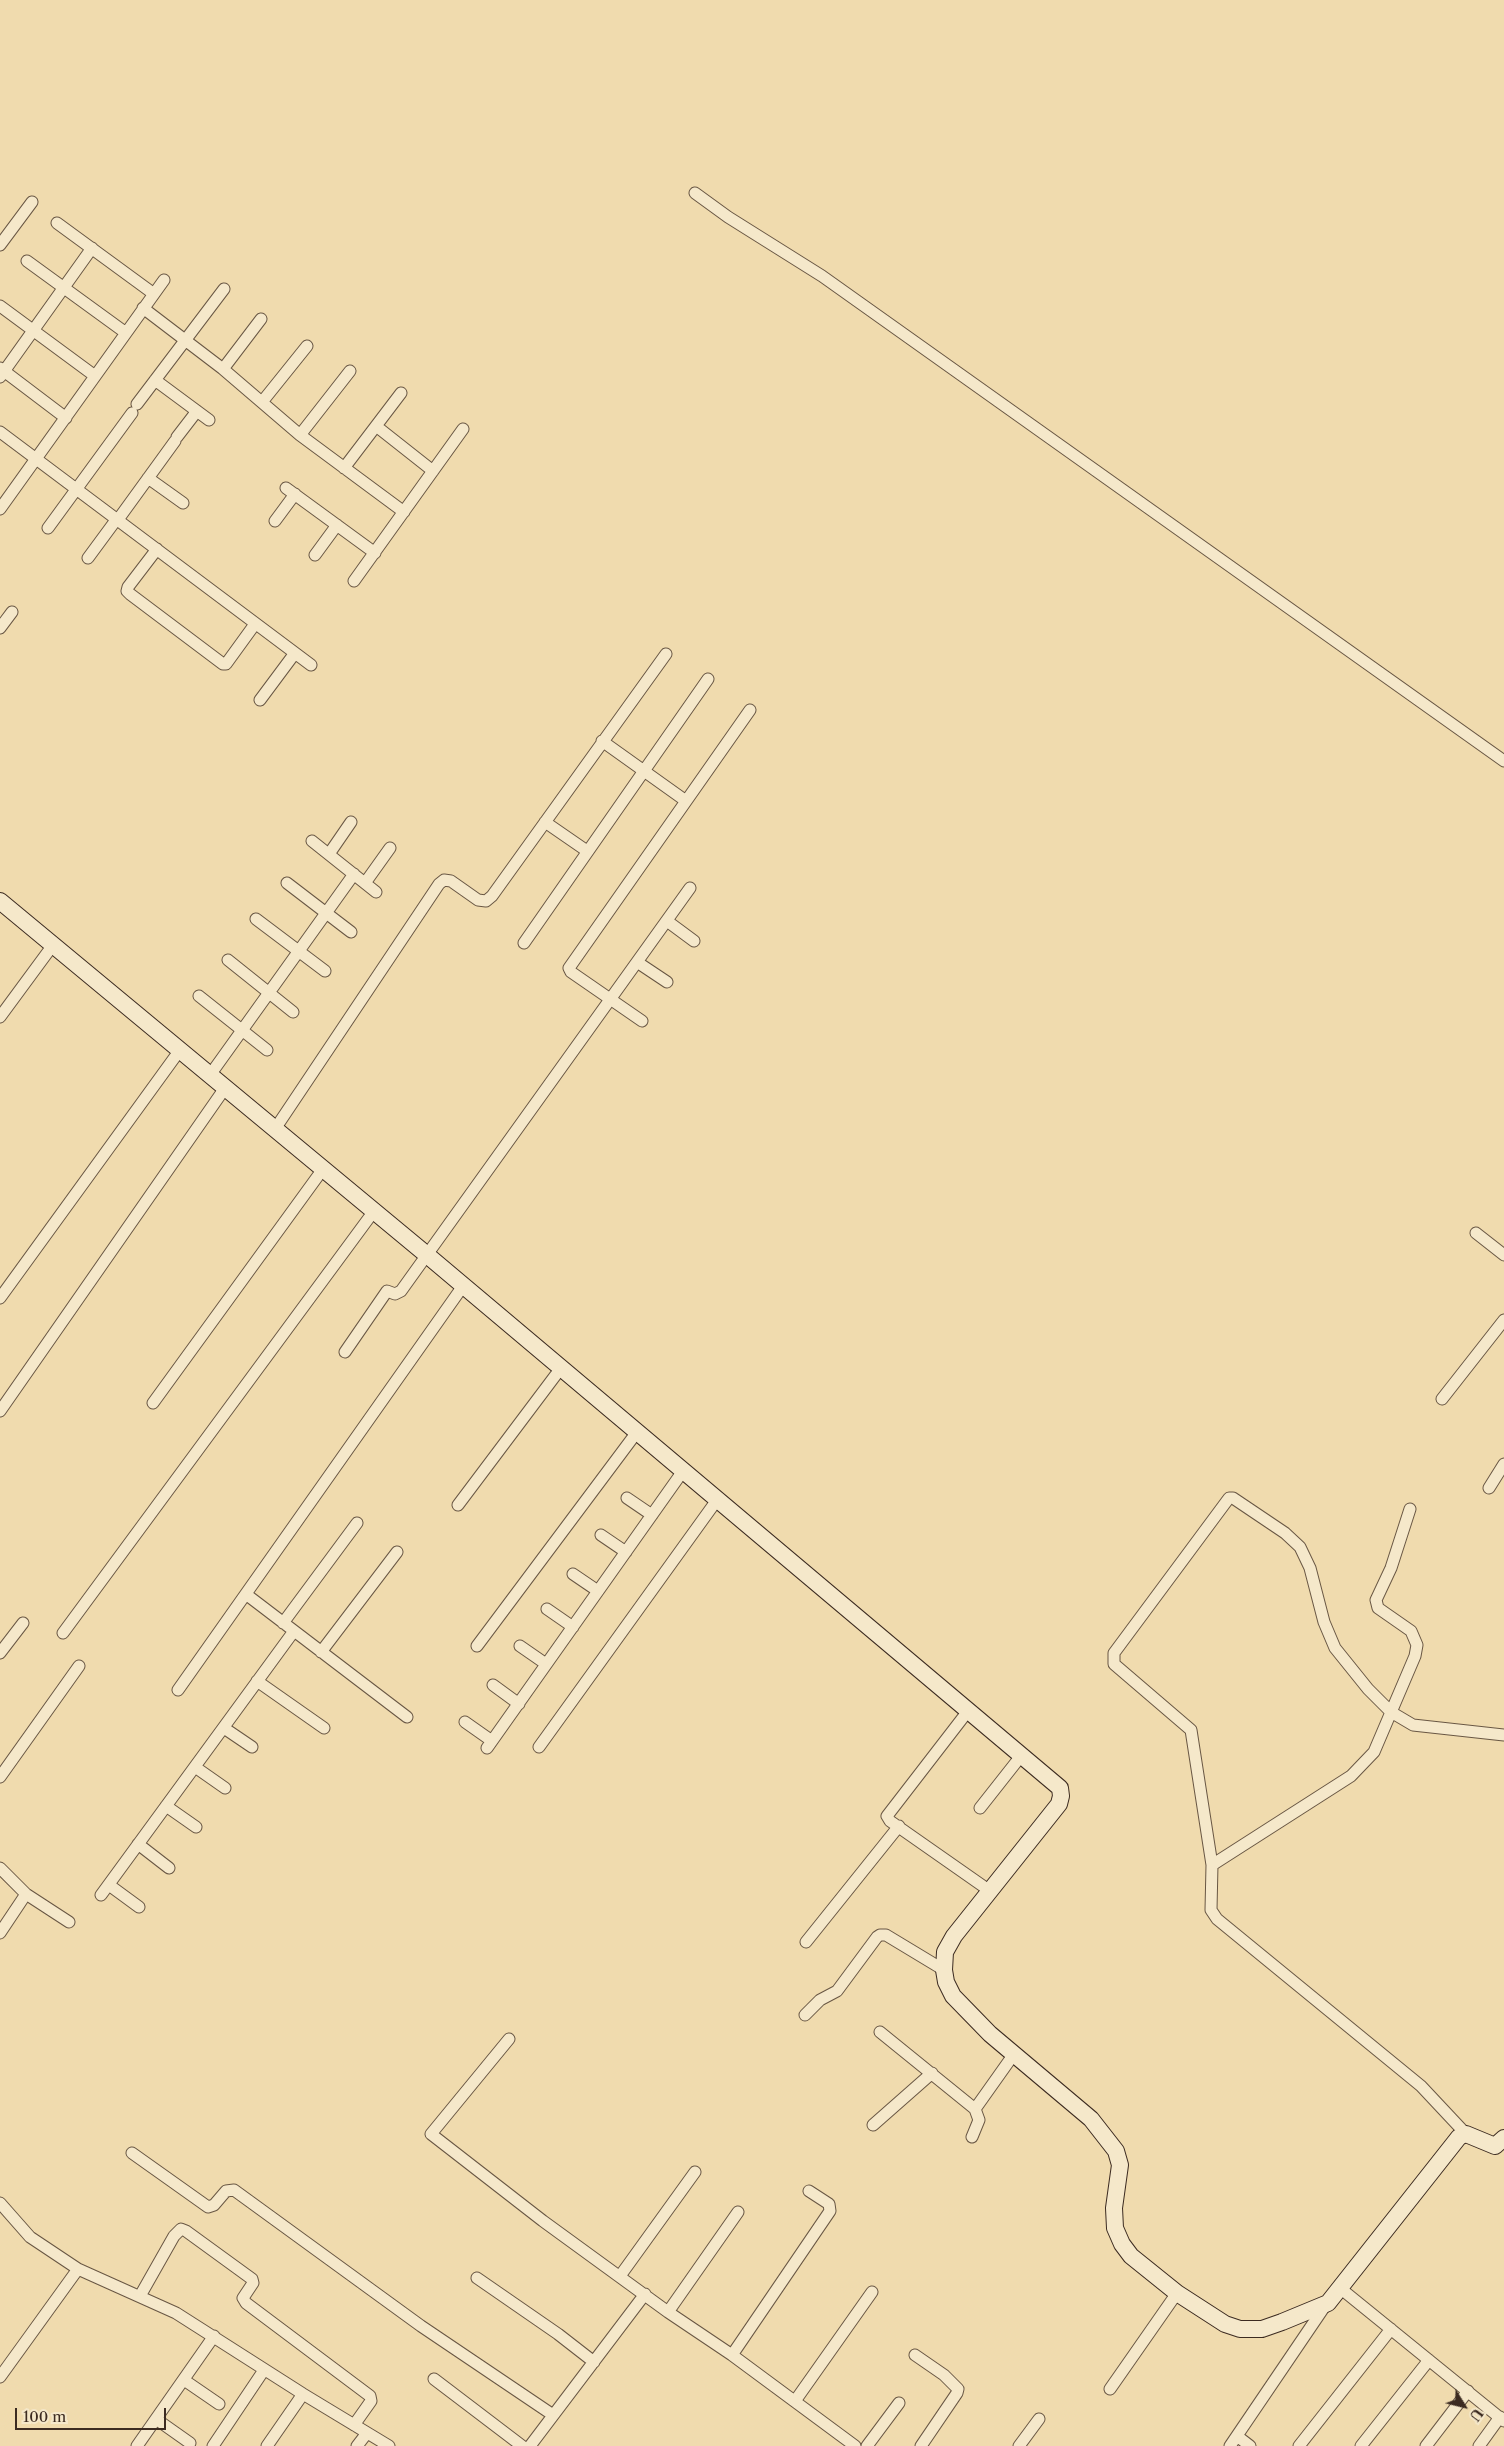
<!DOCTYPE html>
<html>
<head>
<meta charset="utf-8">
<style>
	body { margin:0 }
	#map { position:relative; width:1504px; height:2446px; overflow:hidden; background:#f0dbae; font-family:"Libre Caslon Text",serif }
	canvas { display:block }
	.north { position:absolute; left:1439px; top:2381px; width:50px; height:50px; -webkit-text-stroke:4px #f5e8ca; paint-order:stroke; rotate:126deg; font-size:14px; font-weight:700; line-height:20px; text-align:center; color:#3c2b21 }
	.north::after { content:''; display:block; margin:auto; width:18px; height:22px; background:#3c2b21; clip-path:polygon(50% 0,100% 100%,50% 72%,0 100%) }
	.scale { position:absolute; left:15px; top:2408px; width:151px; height:22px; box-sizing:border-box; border:2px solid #3c2b21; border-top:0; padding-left:6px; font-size:15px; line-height:18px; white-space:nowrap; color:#3c2b21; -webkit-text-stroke:4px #f5e8ca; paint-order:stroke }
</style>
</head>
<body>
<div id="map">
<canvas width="1504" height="2446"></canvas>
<div class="north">U</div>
<div class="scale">100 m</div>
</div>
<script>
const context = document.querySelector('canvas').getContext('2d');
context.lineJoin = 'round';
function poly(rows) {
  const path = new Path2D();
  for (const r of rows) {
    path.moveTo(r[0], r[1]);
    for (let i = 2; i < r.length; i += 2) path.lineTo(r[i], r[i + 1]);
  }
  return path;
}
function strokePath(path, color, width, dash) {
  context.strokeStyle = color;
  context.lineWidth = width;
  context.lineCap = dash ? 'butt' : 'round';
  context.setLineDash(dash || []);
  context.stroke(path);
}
const street = poly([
	[695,193,728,217,822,276,1504,761],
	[57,223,154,294],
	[0,245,32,202],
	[27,261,126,333],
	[0,306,95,376],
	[143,308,223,369,300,435,404,512],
	[0,368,66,418],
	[223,369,261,319],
	[0,377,92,248],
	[155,380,209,420],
	[262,402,307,346],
	[137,404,224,289],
	[376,426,433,471],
	[0,432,311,665],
	[300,435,350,371],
	[177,437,197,411],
	[344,468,401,393],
	[148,478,183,503],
	[286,488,375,553],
	[0,509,164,280],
	[117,521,175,441],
	[275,521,295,494],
	[48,528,132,413],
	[157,549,128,587,127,591,130,594,223,664,226,664,255,624],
	[315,555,337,525],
	[88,558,116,520],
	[354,581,463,429],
	[0,628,12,612],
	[260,700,295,653],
	[602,741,686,801],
	[545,822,587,851],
	[312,841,376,892],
	[329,854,351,822],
	[287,883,351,932],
	[365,883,390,848],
	[256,919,325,971],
	[667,921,694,941],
	[524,943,708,679],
	[228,960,293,1012],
	[637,962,667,982],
	[199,996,267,1050],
	[0,1017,53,945],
	[642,1021,571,972,569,968,750,710],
	[210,1075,354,874],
	[275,1129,439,884,444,880,451,881,478,900,486,901,492,896,666,654],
	[1476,1233,1504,1255],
	[0,1298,180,1050],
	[345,1352,387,1291,395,1294,401,1291,690,888],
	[1442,1399,1504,1320],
	[153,1403,323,1169],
	[0,1411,225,1088],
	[1489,1488,1504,1464],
	[627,1498,652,1515],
	[458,1505,561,1368],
	[601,1535,626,1552],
	[573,1574,598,1591],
	[247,1595,407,1717],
	[547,1609,573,1627],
	[283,1623,357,1523],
	[63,1633,374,1211],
	[477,1646,637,1432],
	[520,1646,546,1664],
	[321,1652,397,1552],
	[0,1653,23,1623],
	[257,1681,324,1728],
	[493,1685,519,1704],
	[178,1690,463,1286],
	[968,1711,887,1816,890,1821,990,1891],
	[465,1722,492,1741],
	[224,1728,252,1747],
	[539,1747,717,1500],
	[487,1748,683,1471],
	[195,1767,225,1788],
	[0,1777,79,1666],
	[166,1806,196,1827],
	[980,1808,1021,1756],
	[138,1844,169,1868],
	[1212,1865,1351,1776,1374,1752,1415,1656,1417,1645,1411,1631,1378,1608,1376,1600,1391,1568,1410,1509],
	[0,1868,26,1894,69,1922],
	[109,1885,139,1907],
	[101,1895,294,1631],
	[0,1933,26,1894],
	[806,1942,899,1826],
	[805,2015,820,2000,837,1991,877,1937,880,1935,886,1935,944,1970],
	[880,2032,975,2109,979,2120,972,2137],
	[509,2039,431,2134,543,2221,668,2312,732,2355,855,2446],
	[975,2109,1014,2054],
	[873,2125,932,2073],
	[1466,2134,1421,2086,1217,1919,1211,1910,1212,1865,1191,1730,1114,1664,1114,1653,1229,1498,1233,1498,1285,1533,1300,1547,1310,1568,1324,1622,1335,1648,1368,1689,1391,1712,1413,1725,1504,1735],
	[132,2153,208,2207,214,2205,226,2191,234,2190,421,2326,553,2415],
	[0,2203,30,2237,78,2269,176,2313,303,2394,389,2446],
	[620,2276,695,2172],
	[477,2278,558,2334,594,2362],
	[1340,2288,1504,2421],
	[140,2296,174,2236,181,2229,186,2231,252,2279,253,2283,243,2298,246,2303,370,2396,371,2401,354,2425],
	[668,2312,738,2212],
	[732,2355,830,2211,829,2204,809,2191],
	[915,2355,944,2375,958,2389,957,2393,921,2446],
	[0,2377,78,2269],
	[434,2379,522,2446],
	[184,2380,219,2404],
	[1110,2389,1177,2293],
	[795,2401,872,2292],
	[156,2419,190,2443],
	[1237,2436,1250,2446],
	[137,2446,214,2336],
	[213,2446,264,2370],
	[267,2446,303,2394],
	[357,2446,367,2433],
	[530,2446,645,2294],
	[867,2446,899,2403],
	[1019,2446,1039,2419],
	[1230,2446,1327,2303],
	[1299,2446,1391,2329],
	[1361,2446,1429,2360],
	[1426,2446,1468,2391],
	[1479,2446,1500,2417]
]);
const secondary = poly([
	[0,901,427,1255,1060,1788,1061,1796,1059,1804,954,1936,945,1952,944,1970,946,1982,953,1996,990,2034,1091,2119,1116,2151,1120,2165,1114,2208,1115,2228,1122,2244,1131,2256,1177,2293,1225,2324,1240,2329,1262,2329,1282,2322,1328,2303,1459,2137,1466,2134,1495,2146,1504,2138]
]);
strokePath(street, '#695744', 13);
strokePath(secondary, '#3c2b21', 18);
strokePath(street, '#f5e8ca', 11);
strokePath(secondary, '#f5e8ca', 16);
</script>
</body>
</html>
